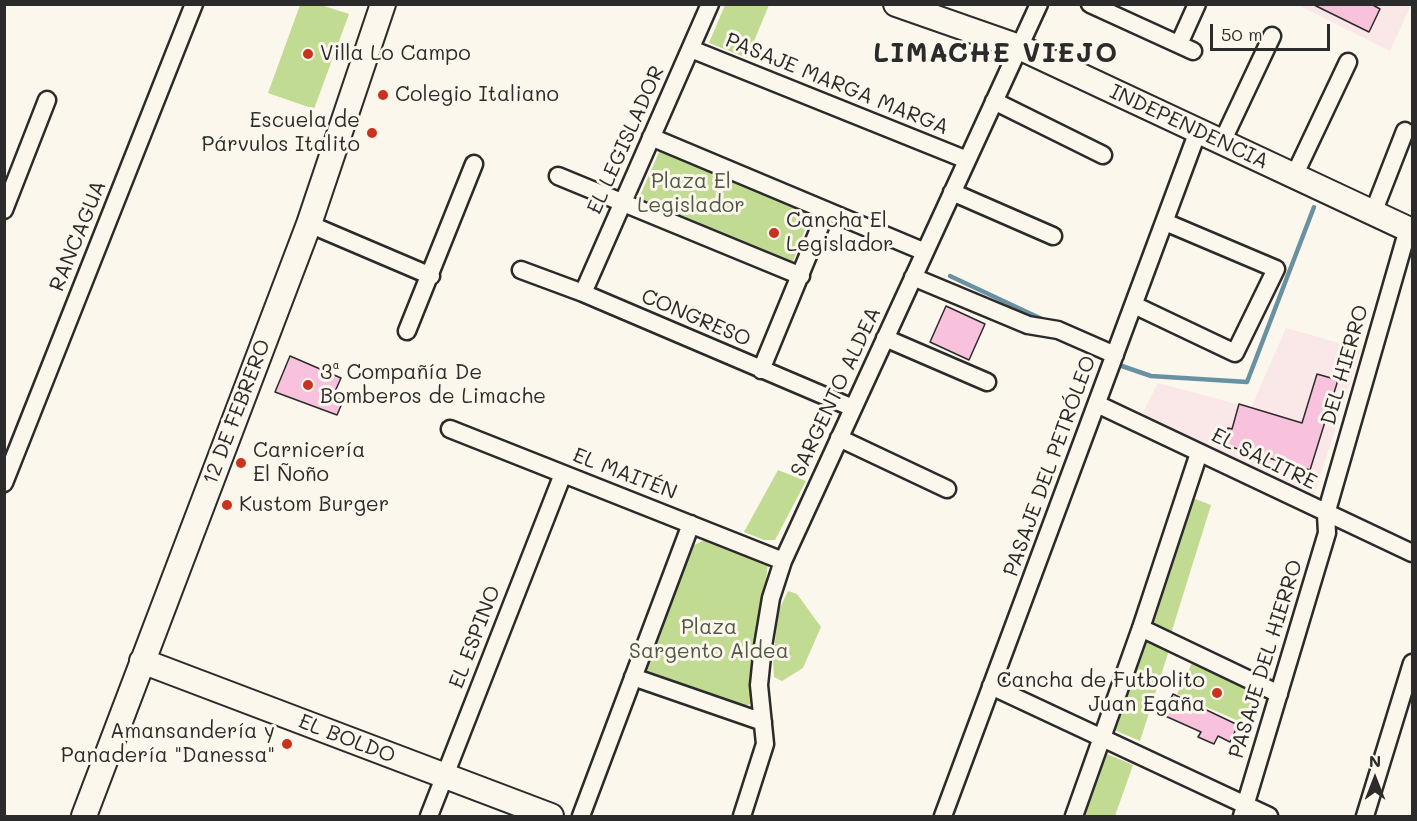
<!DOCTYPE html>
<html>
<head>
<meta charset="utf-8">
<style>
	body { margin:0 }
	#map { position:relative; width:1417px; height:821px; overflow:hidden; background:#fbf7ec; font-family:Mali,sans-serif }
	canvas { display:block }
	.frame { position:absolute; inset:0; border:6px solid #2b2b2b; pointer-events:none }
	.north { position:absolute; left:1345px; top:749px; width:60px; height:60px; -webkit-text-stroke:4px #fbf7ec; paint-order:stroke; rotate:0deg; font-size:16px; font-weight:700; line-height:24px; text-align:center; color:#2b2b2b }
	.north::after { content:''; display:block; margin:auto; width:21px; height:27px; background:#2b2b2b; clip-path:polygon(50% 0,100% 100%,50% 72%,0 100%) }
	.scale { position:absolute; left:1210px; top:24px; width:120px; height:27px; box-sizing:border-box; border:3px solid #2b2b2b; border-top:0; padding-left:8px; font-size:18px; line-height:21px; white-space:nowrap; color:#2b2b2b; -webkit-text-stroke:4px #fbf7ec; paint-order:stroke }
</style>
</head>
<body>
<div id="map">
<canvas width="1417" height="821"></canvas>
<div class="frame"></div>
<div class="north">N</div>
<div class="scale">50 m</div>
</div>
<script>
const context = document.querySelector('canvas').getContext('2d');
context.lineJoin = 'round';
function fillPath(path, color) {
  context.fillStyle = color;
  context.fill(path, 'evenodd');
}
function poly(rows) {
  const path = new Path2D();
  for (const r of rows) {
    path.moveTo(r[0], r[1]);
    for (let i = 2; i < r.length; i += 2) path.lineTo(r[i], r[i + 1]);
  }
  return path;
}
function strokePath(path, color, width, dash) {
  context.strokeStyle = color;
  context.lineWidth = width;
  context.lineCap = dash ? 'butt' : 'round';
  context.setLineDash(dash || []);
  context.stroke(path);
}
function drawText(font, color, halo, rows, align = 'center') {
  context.font = font + ' Mali,sans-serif';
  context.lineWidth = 6;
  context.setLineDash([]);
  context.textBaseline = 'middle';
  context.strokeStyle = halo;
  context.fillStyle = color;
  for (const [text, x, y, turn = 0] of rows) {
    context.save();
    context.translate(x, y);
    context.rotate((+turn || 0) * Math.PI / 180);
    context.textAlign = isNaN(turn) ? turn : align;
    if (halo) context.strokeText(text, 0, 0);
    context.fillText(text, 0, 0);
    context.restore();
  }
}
const built = poly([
	[1298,5,1411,5,1390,51],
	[1286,328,1361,349,1314,495,1141,417,1158,383,1251,408]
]);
const green = poly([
	[300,5,321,5,349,14,314,109,268,93],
	[725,5,769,5,747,58,709,43],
	[669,151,808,208,809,219,792,264,636,205,659,152],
	[778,470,806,481,775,540,764,540,744,532],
	[1190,497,1211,505,1170,637,1148,625],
	[707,539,768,562,753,702,741,709,653,674,645,669,692,546],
	[788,591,797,594,821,627,803,668,782,681,774,677,773,658,779,610],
	[1146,636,1170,647,1140,741,1112,729],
	[1192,663,1257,693,1243,723,1177,694],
	[1100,751,1133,765,1115,816,1077,816]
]);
const stream = poly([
	[950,276,1046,321],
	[1116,364,1151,376,1247,382,1314,207]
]);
const building = poly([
	[1312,4,1371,4,1380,9,1369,32,1312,4],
	[946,306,985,324,969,360,930,342,946,306],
	[290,356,341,378,333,396,343,401,337,415,275,392,290,356],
	[1317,374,1338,380,1310,470,1224,445,1228,428,1232,429,1239,404,1302,423,1317,374],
	[1173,694,1238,725,1230,742,1218,736,1214,744,1198,737,1201,732,1163,715,1173,694]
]);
const street = poly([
	[1090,4,1193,51],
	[1179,44,1197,4],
	[691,49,967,160],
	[994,101,1103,155],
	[651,137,925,252],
	[1222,142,1272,36],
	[558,176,801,276],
	[1294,176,1348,62],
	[952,192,1053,236],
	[4,210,47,100],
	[1373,213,1405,131],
	[309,224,431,276],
	[521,270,583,293,853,408],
	[913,277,1028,325,1058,330,1115,355],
	[583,293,710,4],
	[1134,305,1235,353,1276,269,1165,222],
	[407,331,474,164],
	[885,338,987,382],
	[761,370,826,212],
	[1097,404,1412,553],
	[450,429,783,561],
	[839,438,947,489],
	[4,483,194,4],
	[1141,628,1279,694],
	[633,677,763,722],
	[991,686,1269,816],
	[429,816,563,474],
	[581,816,691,524],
	[742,816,765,744,759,685,763,646,771,598,783,561,1039,4],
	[943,816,1198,131],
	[1074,816,1141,628,1199,453],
	[1242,816,1327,533,1326,514,1408,229],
	[1365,816,1412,663]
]);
const secondary = poly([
	[896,4,1019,47,1412,231],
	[142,661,551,816],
	[84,816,309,224,383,4]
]);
const markers = [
	[308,54,6,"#c8321e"],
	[383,95,6,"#c8321e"],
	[372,133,6,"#c8321e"],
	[774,233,6,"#c8321e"],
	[308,385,6,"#c8321e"],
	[241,463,6,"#c8321e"],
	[227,505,6,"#c8321e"],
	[1217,693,6,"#c8321e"],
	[287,744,6,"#c8321e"]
];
const poiNames = [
	["Villa Lo Campo",320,54],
	["Colegio Italiano",395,95],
	["Escuela de",360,121,"right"],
	["Párvulos Italito",360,145,"right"],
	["Cancha El",786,221],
	["Legislador",786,245],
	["3ª Compañía De",320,373],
	["Bomberos de Limache",320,397],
	["Carnicería",253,451],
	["El Ñoño",253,475],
	["Kustom Burger",239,505],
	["Cancha de Futbolito",1205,681,"right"],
	["Juan Egaña",1205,705,"right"],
	["Amansandería y",275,732,"right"],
	["Panadería \"Danessa\"",275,756,"right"]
];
const streetNames = [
	["PASAJE MARGA MARGA",837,84,22],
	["INDEPENDENCIA",1189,127,25],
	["EL LEGISLADOR",626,140,-66],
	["RANCAGUA",78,236,-68],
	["CONGRESO",696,318,23],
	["DEL HIERRO",1345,365,-74],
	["SARGENTO ALDEA",836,392,-65],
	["12 DE FEBRERO",237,412,-69],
	["EL SALITRE",1264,459,26],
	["PASAJE DEL PETRÓLEO",1050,466,-70],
	["EL MAITÉN",625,474,21],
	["EL ESPINO",475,637,-69],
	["PASAJE DEL HIERRO",1266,659,-73],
	["EL BOLDO",347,739,21]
];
const parkNames = [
	["Plaza El",691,182],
	["Legislador",691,206],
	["Plaza",709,628],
	["Sargento Aldea",709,652]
];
const districtNames = [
	["LIMACHE VIEJO",996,54]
];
fillPath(built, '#fae7e8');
fillPath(green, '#c1db92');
strokePath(stream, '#6891a3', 4.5);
fillPath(building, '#f8c2dd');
strokePath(building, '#2b2b2b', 1.5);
strokePath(street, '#2b2b2b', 21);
strokePath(secondary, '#2b2b2b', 28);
strokePath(street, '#fbf7ec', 16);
strokePath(secondary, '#fbf7ec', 24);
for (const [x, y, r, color] of markers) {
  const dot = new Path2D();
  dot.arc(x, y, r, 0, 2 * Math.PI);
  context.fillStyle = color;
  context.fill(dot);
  strokePath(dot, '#fbf7ec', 2);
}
drawText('21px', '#2b2b2b', '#fbf7ec', poiNames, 'left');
drawText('21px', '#2b2b2b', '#fbf7ec', streetNames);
drawText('21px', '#505745', '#fbf7ec', parkNames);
context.letterSpacing = '1.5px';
drawText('bold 27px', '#2b2b2b', '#fbf7ec', districtNames);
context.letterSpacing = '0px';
</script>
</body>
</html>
